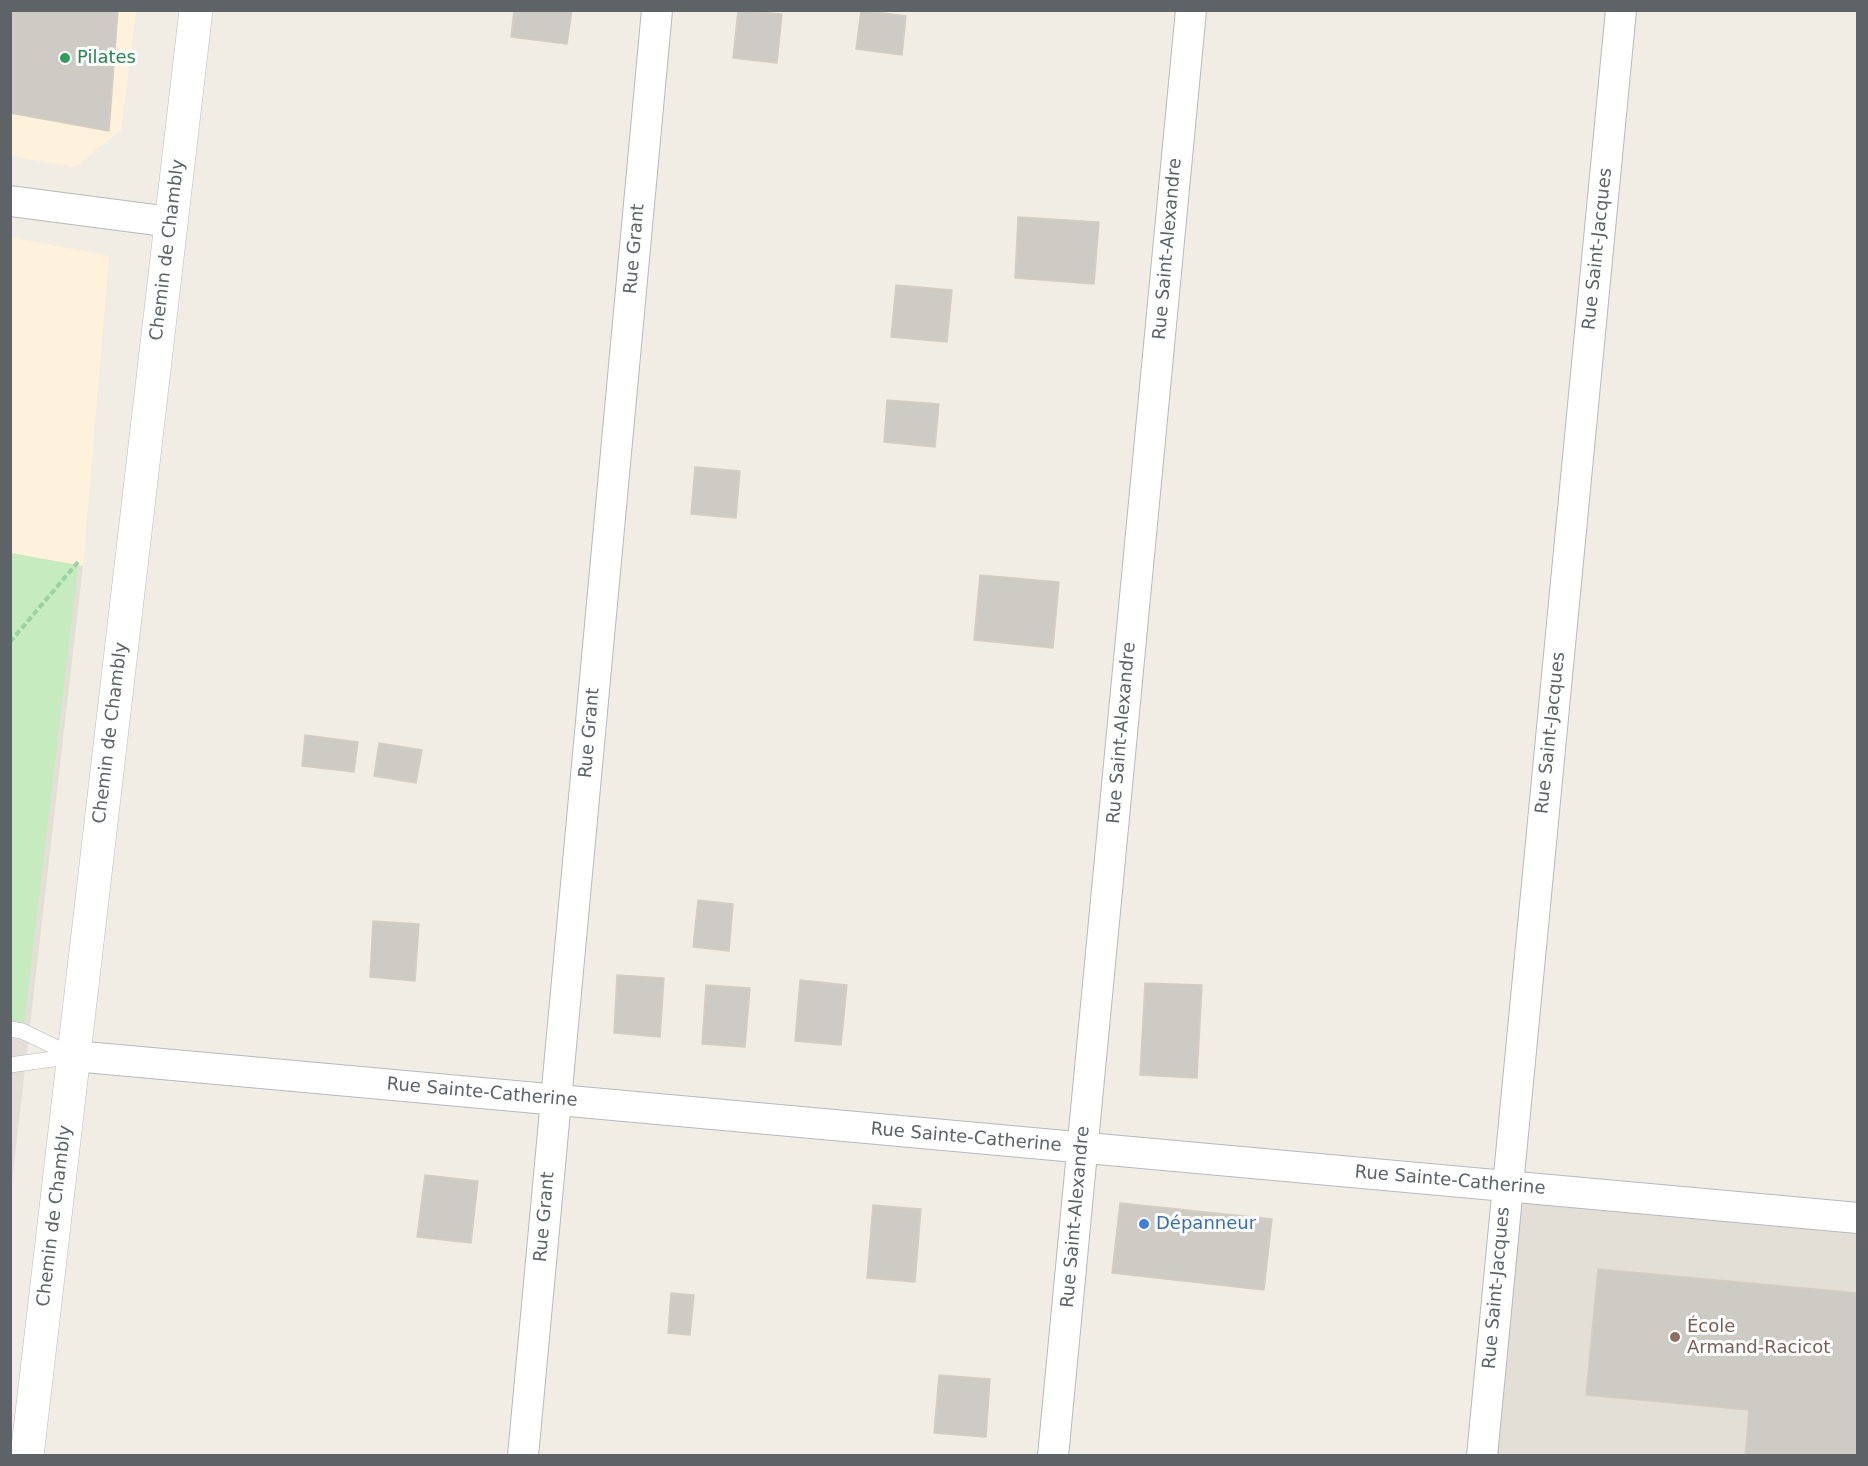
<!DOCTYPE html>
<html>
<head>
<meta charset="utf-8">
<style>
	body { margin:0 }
	#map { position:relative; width:1868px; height:1466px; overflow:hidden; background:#f1ede5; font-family:"DejaVu Sans",sans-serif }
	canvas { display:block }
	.frame { position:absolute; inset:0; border:12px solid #5d6367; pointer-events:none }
</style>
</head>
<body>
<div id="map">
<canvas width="1868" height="1466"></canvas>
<div class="frame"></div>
</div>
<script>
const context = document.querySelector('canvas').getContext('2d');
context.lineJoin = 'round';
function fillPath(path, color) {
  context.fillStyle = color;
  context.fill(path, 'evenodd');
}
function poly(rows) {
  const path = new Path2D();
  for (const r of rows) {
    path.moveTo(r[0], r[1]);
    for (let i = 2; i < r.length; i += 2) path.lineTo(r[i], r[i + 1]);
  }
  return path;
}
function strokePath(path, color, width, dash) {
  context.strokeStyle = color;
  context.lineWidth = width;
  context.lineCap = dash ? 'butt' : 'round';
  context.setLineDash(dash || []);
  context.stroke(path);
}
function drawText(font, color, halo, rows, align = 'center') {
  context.font = font + ' "DejaVu Sans",sans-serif';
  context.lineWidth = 6;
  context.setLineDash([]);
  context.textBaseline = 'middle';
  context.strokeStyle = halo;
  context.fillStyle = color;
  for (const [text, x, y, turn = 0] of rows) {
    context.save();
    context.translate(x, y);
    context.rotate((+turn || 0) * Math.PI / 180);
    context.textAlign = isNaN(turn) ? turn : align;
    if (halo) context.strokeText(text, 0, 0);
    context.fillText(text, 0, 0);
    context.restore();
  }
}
const commercial = poly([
	[10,11,136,11,121,130,75,167,11,156],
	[10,237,109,256,83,566,11,554]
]);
const education = poly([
	[11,554,83,566,11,1190],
	[1506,1186,1857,1218,1857,1455,1482,1456]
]);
const green = poly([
	[11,553,78,565,23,1031,11,1029]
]);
const building = poly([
	[10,10,118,10,109,131,10,113,10,10],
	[514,10,572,10,567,44,511,37,514,10],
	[738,10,782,14,777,63,733,58,738,10],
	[861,10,906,16,902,55,856,49,861,10],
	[1018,217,1099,222,1094,284,1015,278,1018,217],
	[896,285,952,290,947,342,891,337,896,285],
	[887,400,939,404,935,447,884,442,887,400],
	[695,467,740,471,736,518,691,514,695,467],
	[980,575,1059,582,1053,648,974,640,980,575],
	[305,735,358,742,354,772,302,766,305,735],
	[379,743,422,750,416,783,374,776,379,743],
	[698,900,733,904,729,951,693,947,698,900],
	[373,921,419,924,415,981,370,977,373,921],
	[617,975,664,978,660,1037,614,1033,617,975],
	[800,980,847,985,841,1045,795,1041,800,980],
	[1145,983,1202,985,1197,1078,1140,1075,1145,983],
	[706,985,750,988,745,1047,702,1044,706,985],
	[425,1175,478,1181,471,1243,417,1237,425,1175],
	[1120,1203,1272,1219,1264,1290,1112,1273,1120,1203],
	[873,1205,921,1209,915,1282,867,1278,873,1205],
	[1598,1269,1858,1293,1858,1456,1745,1456,1749,1410,1586,1395,1598,1269],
	[671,1293,694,1295,690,1335,668,1333,671,1293],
	[939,1375,990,1379,986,1437,934,1433,939,1375]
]);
const path = poly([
	[10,642,78,562]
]);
const lane = poly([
	[10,1029,22,1031,74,1056],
	[10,1065,74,1056]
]);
const street = poly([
	[10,201,171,222],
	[74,1056,1858,1218],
	[523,1456,657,10],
	[1053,1456,1191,10],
	[1482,1456,1621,10]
]);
const secondary = poly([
	[27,1456,196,10]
]);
const markers = [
	[65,58,6,"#2e9e5b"],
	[1144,1224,6,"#3f7fe0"],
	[1675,1337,6,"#8d6e63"]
];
const leisureNames = [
	["Pilates",77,58]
];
const streetNames = [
	["Rue Grant",635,249,-85],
	["Rue Saint-Alexandre",1168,249,-85],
	["Rue Saint-Jacques",1598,249,-84],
	["Chemin de Chambly",168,250,-83],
	["Chemin de Chambly",111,733,-83],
	["Rue Grant",590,733,-85],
	["Rue Saint-Alexandre",1122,733,-85],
	["Rue Saint-Jacques",1551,733,-84],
	["Rue Sainte-Catherine",482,1093,5],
	["Rue Sainte-Catherine",966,1138,5],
	["Rue Sainte-Catherine",1450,1181,5],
	["Chemin de Chambly",55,1216,-83],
	["Rue Grant",545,1217,-85],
	["Rue Saint-Alexandre",1076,1217,-85],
	["Rue Saint-Jacques",1497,1288,-85]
];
const shopNames = [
	["Dépanneur",1156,1224]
];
const educationNames = [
	["École",1687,1327],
	["Armand-Racicot",1687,1348]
];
fillPath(commercial, '#fff2dc');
fillPath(education, '#e3ded6');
fillPath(green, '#c5ebbf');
fillPath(building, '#cecac4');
strokePath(building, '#d6cdc2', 1.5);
strokePath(lane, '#b6b9bd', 16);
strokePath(street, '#b6b9bd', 32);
strokePath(secondary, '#b6bbc0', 34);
strokePath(path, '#9ad2a2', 4, [6, 3]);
strokePath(lane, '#fff', 15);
strokePath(street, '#fff', 30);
strokePath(secondary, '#fff', 33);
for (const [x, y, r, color] of markers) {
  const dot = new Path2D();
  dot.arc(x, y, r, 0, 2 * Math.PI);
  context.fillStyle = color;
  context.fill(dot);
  strokePath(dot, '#fff', 2);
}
drawText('18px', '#27864d', '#fff', leisureNames, 'left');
drawText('18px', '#5d6367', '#fff', streetNames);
drawText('18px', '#366cbe', '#fff', shopNames, 'left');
drawText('18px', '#785e54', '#fff', educationNames, 'left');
</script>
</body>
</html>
